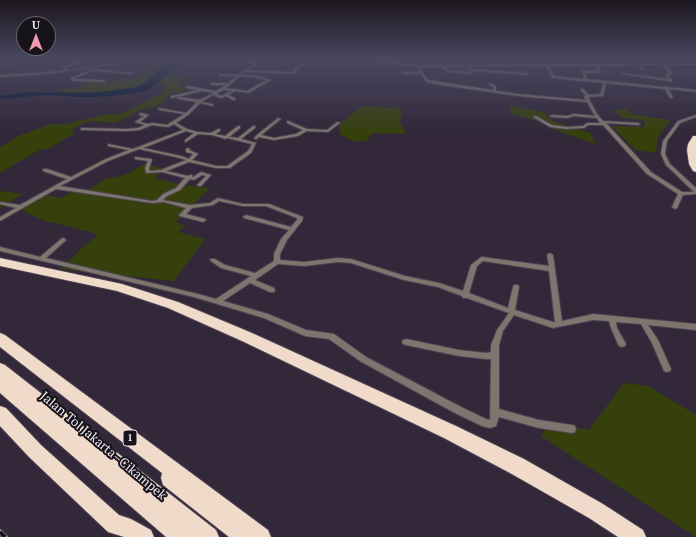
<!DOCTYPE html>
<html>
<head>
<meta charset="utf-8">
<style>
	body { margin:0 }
	#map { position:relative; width:696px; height:537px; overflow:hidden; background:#322839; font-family:"PT Serif",serif }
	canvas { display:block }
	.north { position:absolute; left:16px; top:16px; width:40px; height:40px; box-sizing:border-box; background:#17131a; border:1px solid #6d6870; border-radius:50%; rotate:0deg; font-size:11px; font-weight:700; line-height:16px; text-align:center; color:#eee7f2 }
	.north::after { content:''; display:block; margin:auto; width:14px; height:18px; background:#f29ab0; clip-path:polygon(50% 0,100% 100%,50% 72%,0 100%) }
</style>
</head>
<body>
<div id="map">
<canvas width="696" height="537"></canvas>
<div class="north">U</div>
</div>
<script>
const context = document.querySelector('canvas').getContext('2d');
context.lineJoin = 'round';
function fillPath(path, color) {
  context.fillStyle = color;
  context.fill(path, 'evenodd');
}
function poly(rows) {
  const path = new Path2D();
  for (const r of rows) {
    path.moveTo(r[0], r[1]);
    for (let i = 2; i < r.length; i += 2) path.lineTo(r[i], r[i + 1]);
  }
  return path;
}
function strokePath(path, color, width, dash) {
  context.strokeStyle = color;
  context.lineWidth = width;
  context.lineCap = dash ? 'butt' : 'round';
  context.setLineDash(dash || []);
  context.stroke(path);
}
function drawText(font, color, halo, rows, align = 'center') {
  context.font = font + ' "PT Serif",serif';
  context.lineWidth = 4;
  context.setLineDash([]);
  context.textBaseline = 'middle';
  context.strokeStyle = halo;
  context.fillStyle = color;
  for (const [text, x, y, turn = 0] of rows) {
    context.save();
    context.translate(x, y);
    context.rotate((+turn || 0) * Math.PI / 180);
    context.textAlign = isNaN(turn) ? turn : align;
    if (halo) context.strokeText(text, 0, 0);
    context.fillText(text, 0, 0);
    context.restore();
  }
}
const green = poly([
	[134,59,157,59,167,61,147,81,138,87,94,93,58,92,60,89,74,89,94,80,111,82,119,79,134,79,152,63,142,62,140,60,54,73,0,76,0,73,58,70],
	[165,76,185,78,179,86,187,87,181,93,172,93,164,98,166,100,153,108,146,107,115,123,89,121,70,130,75,133,48,149,39,150,0,173,0,147,21,135,52,124,66,124,108,114,120,114,148,101,161,93,165,88,165,85,155,84],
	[363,106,402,109,400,122,405,134,373,133,366,141,352,141,340,134,339,124],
	[511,106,543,112,553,121,590,133,596,144,560,132,544,123,509,113],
	[624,109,636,115,670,120,658,137,656,153,635,150,612,126,645,127,643,120,623,118,613,111],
	[145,164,162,168,155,178,177,184,210,188,176,222,185,226,178,232,205,239,174,281,59,269,98,234,42,220,20,209,43,195,62,198,75,190,88,190,105,179,125,175],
	[0,191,23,194,0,208],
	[624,383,648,386,696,415,696,537,541,436,550,422,589,430]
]);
const water = poly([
	[182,60,176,67,150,89,131,94,91,97,46,95,0,99,0,96,28,92,94,93,137,87,147,81,167,61]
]);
const river = poly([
	[129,89,132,89,132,93,111,96,74,97,70,95,74,93,111,92,129,89]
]);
const minor = poly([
	[58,59,75,62,85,59,87,59,65,68,67,70,150,59,153,59,48,74,0,77,0,75,48,72,64,70,62,67,73,63,59,60,53,63,51,62,58,59],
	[184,59,258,61,261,59,269,59,269,60,262,61,248,70,291,72,294,71,295,67,302,64,307,60,291,60,290,59,390,61,390,59,392,59,393,61,417,65,440,65,441,64,443,65,696,63,696,65,665,65,673,74,668,75,672,80,671,82,669,81,621,74,622,73,668,79,665,74,670,73,662,65,643,65,642,69,645,70,644,71,640,69,641,65,598,66,601,73,585,73,587,79,604,81,605,80,606,81,664,87,665,86,667,87,696,90,696,92,668,89,673,97,671,98,670,98,665,89,606,83,603,96,588,97,597,114,603,121,639,123,640,124,638,125,606,123,651,172,682,192,694,192,666,165,661,154,663,141,678,121,696,115,696,117,680,123,667,141,665,154,670,164,696,188,696,194,683,195,677,208,675,209,672,207,678,194,647,174,603,125,588,125,584,128,566,129,550,127,533,117,536,116,552,125,566,127,583,126,587,123,600,123,597,118,574,116,567,118,552,117,550,116,552,115,567,116,574,114,595,116,587,102,518,96,441,85,426,82,421,74,402,74,401,73,402,72,420,72,416,67,392,63,310,60,304,66,297,68,296,73,291,74,246,72,242,75,253,75,271,80,250,92,250,93,235,91,228,95,235,98,235,100,233,100,226,96,221,98,213,95,201,102,213,104,213,106,200,103,188,115,176,123,187,129,197,132,211,133,218,129,220,129,220,131,215,134,225,136,238,126,240,126,240,128,229,137,238,138,253,126,255,126,255,128,241,139,256,143,251,153,230,168,216,168,189,162,166,171,188,176,190,175,192,175,192,177,193,177,201,172,211,175,201,186,199,186,197,185,206,176,202,175,194,180,190,179,180,190,167,196,163,200,190,205,210,203,218,198,243,204,269,204,303,217,302,221,287,240,280,254,280,260,304,262,338,258,351,259,405,276,439,283,463,291,471,265,480,258,482,257,549,266,547,255,550,253,553,255,562,321,593,314,696,324,696,330,648,325,658,340,671,369,670,371,667,372,664,371,652,343,641,324,616,322,617,328,626,344,625,346,622,347,619,346,618,344,611,328,609,321,593,320,553,328,514,315,503,331,499,345,499,409,539,420,572,425,575,426,576,429,575,432,572,433,539,428,499,417,496,426,490,428,482,426,455,413,360,361,329,339,305,336,264,318,194,297,0,251,0,247,40,257,61,239,63,238,65,239,66,240,65,241,46,258,194,293,216,299,251,276,221,268,211,261,210,260,211,259,215,259,225,265,255,273,274,261,274,254,281,239,289,230,244,218,243,217,246,215,291,227,297,220,297,218,266,206,243,206,219,201,213,205,192,208,186,214,205,219,206,220,203,222,180,216,179,215,186,208,164,202,152,203,56,189,0,221,0,217,16,208,0,204,0,202,20,205,67,179,43,171,43,169,47,169,71,177,106,159,129,150,108,146,108,144,133,149,183,130,174,124,168,127,152,125,139,130,127,131,82,130,81,130,81,128,127,129,138,128,145,125,135,122,144,116,140,115,139,114,141,113,149,115,140,122,148,124,152,123,167,125,184,114,160,110,158,109,159,108,186,113,197,102,179,99,177,98,178,97,200,100,214,93,202,91,172,98,171,98,171,96,198,90,186,88,187,86,216,91,226,85,212,85,211,83,228,83,237,76,220,76,219,74,239,75,255,63,184,59],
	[468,66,468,70,471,71,528,75,529,73,472,69,470,69,470,66,547,66,552,78,603,83,601,94,589,95,583,89,581,89,581,91,586,95,584,96,586,100,518,94,496,91,496,86,490,83,488,84,493,87,493,90,428,80,419,67,441,67,448,72,472,74,471,72,449,70,445,67,468,66],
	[549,66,595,66,598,71,582,71,584,79,554,76,549,66],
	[240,76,253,77,267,80,247,91,226,88,240,76],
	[223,90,232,91,221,96,216,94,223,90],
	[186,131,194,133,185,140,185,142,186,142,198,134,212,135,223,138,225,139,227,138,252,144,248,151,227,166,216,166,192,160,198,154,189,150,190,149,188,148,186,149,186,152,193,154,189,159,181,156,143,148,186,131],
	[139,149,180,158,186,160,161,170,150,171,149,168,152,160,151,159,135,157,135,159,148,161,145,168,146,173,162,172,185,178,176,188,163,194,157,200,152,201,60,186,108,161,139,149],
	[483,261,549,271,555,322,553,322,515,310,519,287,518,285,514,285,513,287,508,308,469,293,477,266,483,261],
	[338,262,351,263,404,280,438,287,462,296,463,298,467,298,509,313,497,330,491,345,491,352,486,353,459,350,406,339,403,340,402,342,403,344,406,345,459,356,486,359,491,359,490,420,486,419,461,407,366,357,334,334,306,330,268,314,223,301,250,283,270,292,274,292,275,290,274,288,255,280,278,264,304,266,338,262],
	[90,68,93,69,134,73,133,74,92,71,74,79,104,80,105,82,72,81,71,80,71,78,90,70,89,69,90,68],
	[278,118,281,119,261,135,274,138,296,134,303,130,287,123,287,121,288,121,307,129,327,130,337,122,340,123,328,132,307,131,298,136,274,140,259,137,257,139,255,139,254,138,257,135,278,118]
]);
const motorway = poly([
	[693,136,696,136,696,172,693,171,689,164,687,150,688,144,693,136],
	[0,258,122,284,178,302,252,333,456,426,524,459,603,504,643,530,646,537,618,537,589,518,510,473,444,438,242,341,168,308,117,291,0,266,0,258],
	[0,333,5,335,268,530,271,537,229,537,163,485,161,478,162,473,0,347,0,333],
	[0,363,5,365,216,530,219,537,166,537,0,393,0,363],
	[0,406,6,408,41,445,119,515,131,519,151,530,154,537,124,537,108,532,29,457,0,426,0,406]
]);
const rail = poly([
	[0,532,5,537]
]);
const shields = [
	[130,438,14]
];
const shieldNames = [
	["1",130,438]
];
const nearStreetnames = [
	["Jalan Tol Jakarta–Cikampek",103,446,40]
];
fillPath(green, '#36400c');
fillPath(water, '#011932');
fillPath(river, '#011932');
strokePath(minor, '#4c4353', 2);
strokePath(motorway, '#4c4353', 2);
fillPath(minor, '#7e756e');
fillPath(motorway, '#f0dac9');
strokePath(rail, '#8f8694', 5.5);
strokePath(rail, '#17131a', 4, [12]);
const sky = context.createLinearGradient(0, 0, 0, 134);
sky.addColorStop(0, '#1c161f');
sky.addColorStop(0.44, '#49485f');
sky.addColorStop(1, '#49485f00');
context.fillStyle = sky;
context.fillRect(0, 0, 696, 134);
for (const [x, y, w] of shields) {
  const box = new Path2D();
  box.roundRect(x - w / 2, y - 8, w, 16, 3);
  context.fillStyle = '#17131a';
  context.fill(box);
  strokePath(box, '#eee7f2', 1);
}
drawText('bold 10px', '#eee7f2', null, shieldNames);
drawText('13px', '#eee7f2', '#17131a', nearStreetnames);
</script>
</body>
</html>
